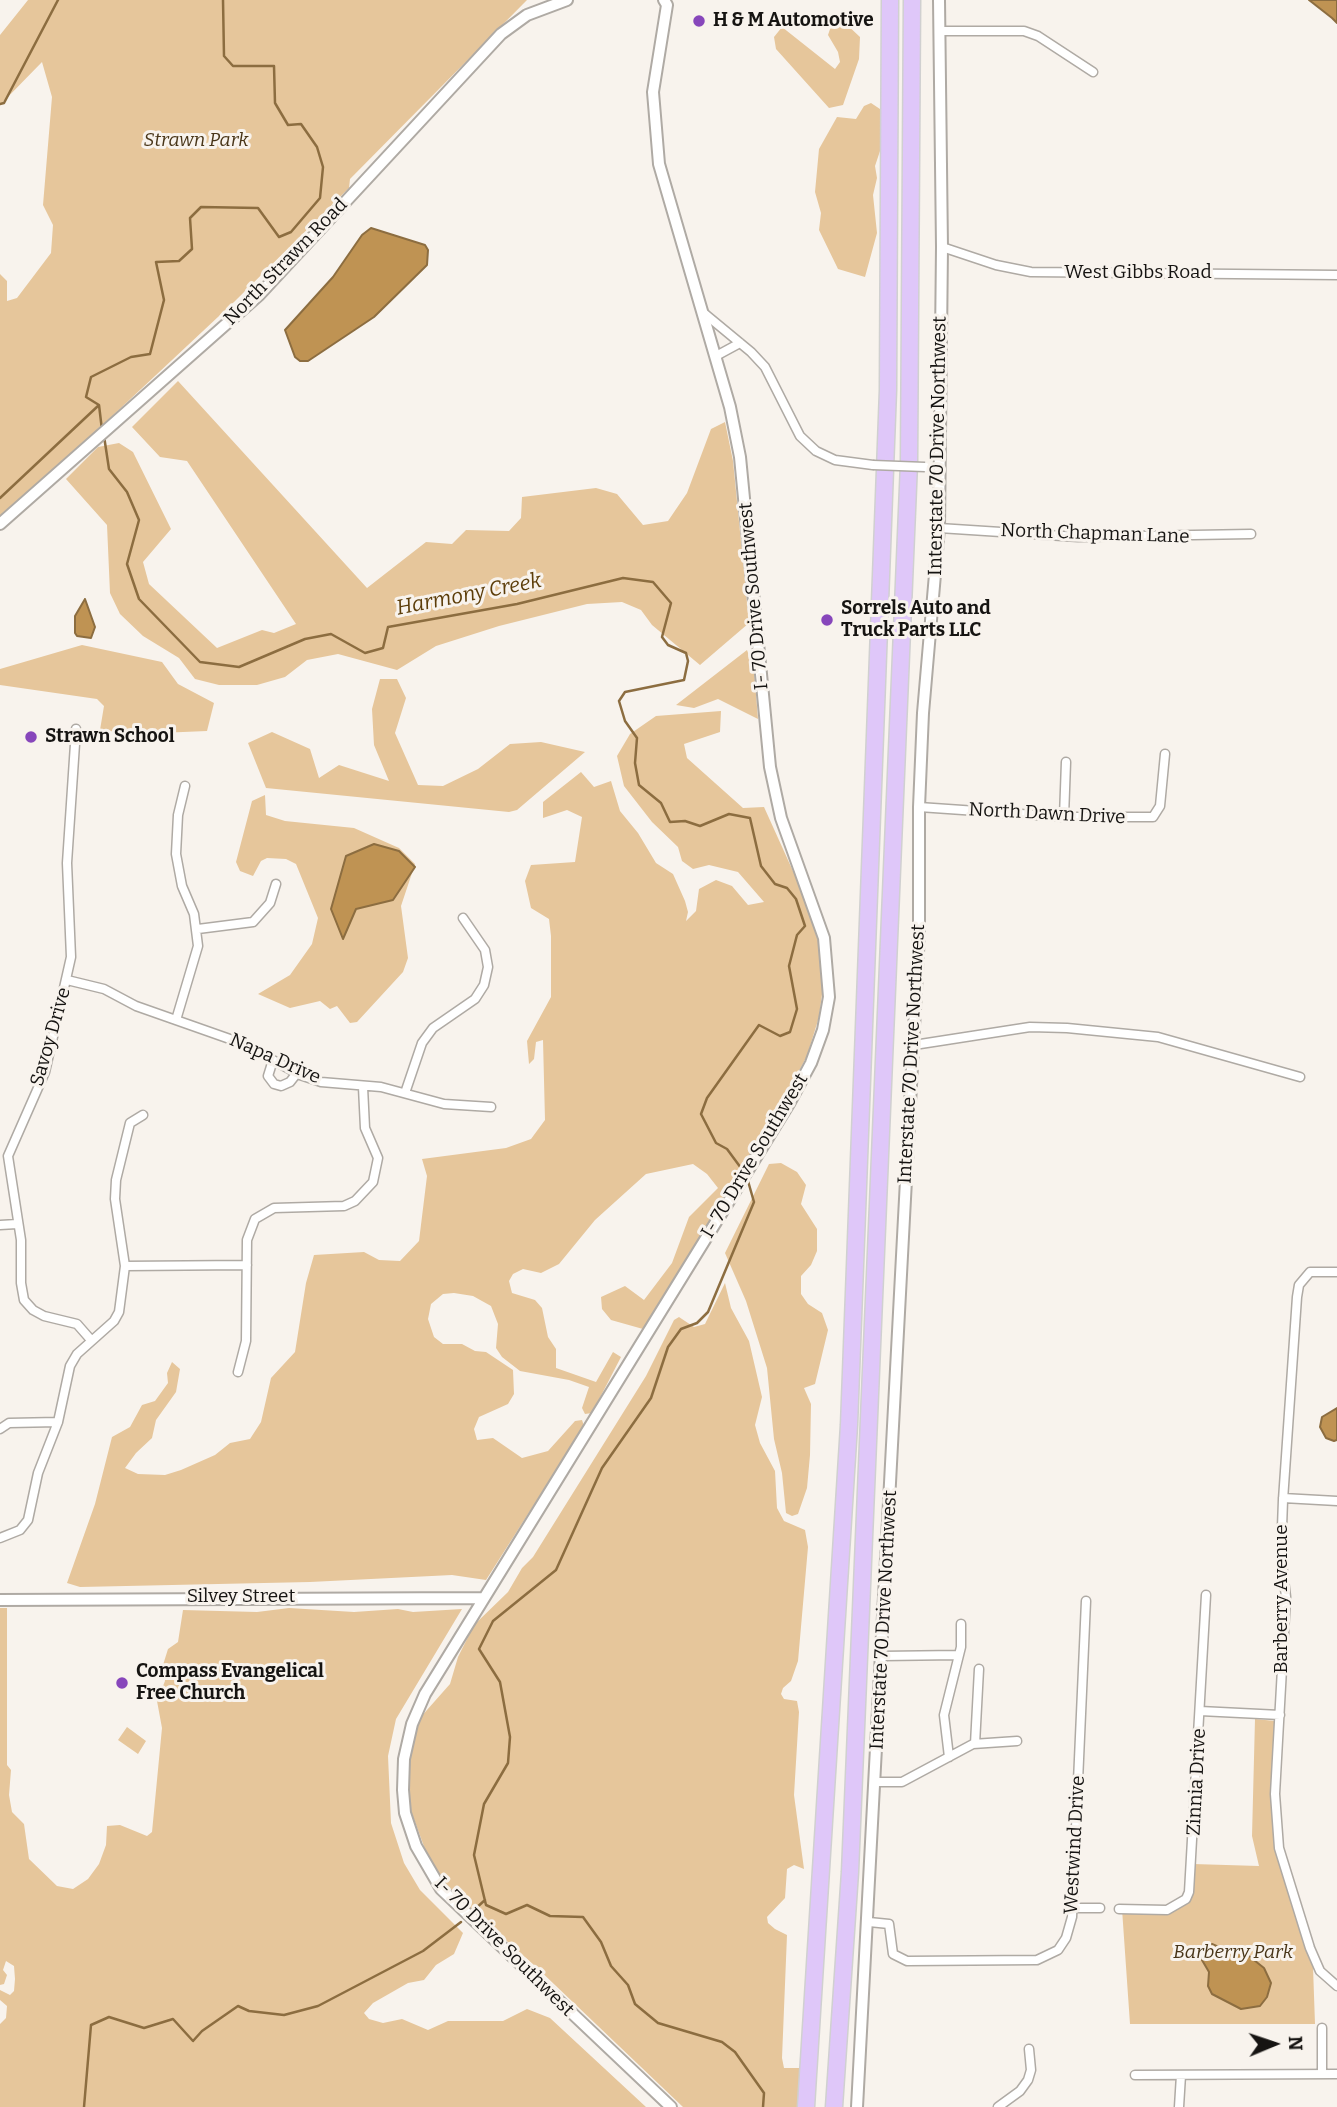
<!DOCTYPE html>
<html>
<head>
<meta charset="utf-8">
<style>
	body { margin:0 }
	#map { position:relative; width:1337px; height:2107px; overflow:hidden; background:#f8f3ed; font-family:Bitter,serif }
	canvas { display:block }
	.north { position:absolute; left:1239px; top:2009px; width:70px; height:70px; -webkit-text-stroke:5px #f8f3ed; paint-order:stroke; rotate:88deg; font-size:19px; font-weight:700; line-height:28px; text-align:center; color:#161412 }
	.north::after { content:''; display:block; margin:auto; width:24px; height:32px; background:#161412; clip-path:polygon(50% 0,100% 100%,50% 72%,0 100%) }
</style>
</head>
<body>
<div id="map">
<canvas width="1337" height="2107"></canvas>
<div class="north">N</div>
</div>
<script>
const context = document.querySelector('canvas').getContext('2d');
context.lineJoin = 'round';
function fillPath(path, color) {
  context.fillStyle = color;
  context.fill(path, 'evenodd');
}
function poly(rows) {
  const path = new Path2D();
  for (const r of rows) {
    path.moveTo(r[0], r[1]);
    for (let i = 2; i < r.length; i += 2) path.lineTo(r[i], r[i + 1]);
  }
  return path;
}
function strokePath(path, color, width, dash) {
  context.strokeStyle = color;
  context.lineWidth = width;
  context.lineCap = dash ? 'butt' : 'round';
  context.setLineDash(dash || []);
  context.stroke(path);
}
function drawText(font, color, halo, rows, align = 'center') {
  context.font = font + ' Bitter,serif';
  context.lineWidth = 6;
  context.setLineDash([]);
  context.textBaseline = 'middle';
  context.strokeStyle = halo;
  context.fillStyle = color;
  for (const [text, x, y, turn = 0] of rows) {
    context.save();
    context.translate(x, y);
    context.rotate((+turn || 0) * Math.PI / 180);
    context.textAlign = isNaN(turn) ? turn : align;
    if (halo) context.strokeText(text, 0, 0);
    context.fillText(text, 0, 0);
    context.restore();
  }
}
const green = poly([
	[28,0,527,0,350,179,349,188,234,302,0,521,0,274,7,281,7,301,17,298,51,253,53,225,43,205,52,97,42,62,0,105,0,35],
	[844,22,860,37,859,59,843,105,829,108,776,49,774,37,782,27,835,69,840,62,838,52,828,35,832,23],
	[871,103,880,109,882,145,875,166,877,178,873,195,877,233,865,277,838,269,819,230,821,213,815,192,819,149,837,117,856,119,864,106],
	[178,381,367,588,426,542,452,544,466,530,509,531,521,518,522,497,596,488,617,494,643,525,668,521,687,493,711,429,725,422,733,461,749,623,700,665,652,625,641,610,622,602,587,604,499,626,436,646,397,670,338,654,307,660,285,677,257,685,219,685,195,679,179,658,143,636,120,614,110,593,107,525,66,479,98,447,119,443,133,452,171,529,143,562,149,584,217,648,262,630,274,633,296,624,187,461,160,457,132,427],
	[82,645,162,662,178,684,214,703,207,731,135,734,100,730,104,706,97,699,0,685,0,669],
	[747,650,754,670,758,719,718,699,694,708,676,705],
	[380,679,397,679,406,698,395,733,418,785,443,786,478,769,510,744,541,742,585,752,517,810,509,812,266,788,248,743,272,732,310,749,319,778,339,765,389,781,374,745,372,709],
	[721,711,720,732,684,744,687,758,743,808,764,807,797,880,821,949,823,987,819,1017,807,1056,781,1104,643,1329,611,1320,602,1309,601,1297,625,1286,644,1300,672,1263,689,1217,718,1188,707,1174,693,1164,646,1174,595,1220,559,1264,541,1273,523,1269,513,1274,509,1281,512,1293,535,1300,542,1308,548,1337,556,1349,556,1368,596,1382,613,1352,621,1357,592,1413,585,1414,582,1408,589,1387,569,1380,520,1371,502,1357,496,1348,498,1324,491,1306,473,1296,454,1293,443,1294,431,1304,428,1319,434,1337,443,1344,462,1344,475,1351,486,1352,513,1370,514,1394,508,1404,479,1417,474,1429,477,1440,493,1438,522,1458,548,1451,575,1421,582,1420,584,1426,486,1580,452,1575,310,1582,80,1587,67,1583,95,1504,112,1437,130,1427,142,1405,155,1401,168,1383,167,1373,172,1362,180,1369,176,1392,156,1420,152,1438,136,1453,125,1468,138,1474,165,1475,181,1470,215,1455,230,1443,250,1439,261,1422,271,1378,295,1352,306,1283,314,1255,364,1252,379,1260,400,1261,419,1241,427,1176,422,1159,506,1148,531,1139,545,1120,543,1040,536,1042,534,1059,529,1064,527,1041,551,997,551,936,549,919,531,908,525,881,531,865,575,862,582,817,567,810,543,818,543,802,581,772,594,787,611,781,620,811,638,833,656,863,673,874,685,901,688,912,686,921,696,911,699,889,716,880,732,886,748,905,764,902,738,872,709,865,693,869,682,861,678,847,652,822,624,786,617,756,630,734,656,716],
	[265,795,266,815,285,821,354,828,399,848,415,864,401,906,408,958,403,972,357,1022,350,1023,337,1006,330,1009,320,1001,290,1008,258,994,290,975,312,944,318,918,296,864,286,859,267,858,261,861,253,876,240,871,236,862,252,801],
	[781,1163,797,1172,806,1185,801,1204,817,1229,817,1251,811,1265,801,1276,801,1294,808,1304,822,1313,828,1330,815,1384,804,1388,811,1404,810,1455,807,1488,798,1514,792,1516,786,1513,782,1473,774,1439,767,1368,746,1301,725,1253,769,1164],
	[725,1283,731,1308,749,1341,762,1397,755,1425,760,1443,775,1471,777,1508,784,1521,805,1530,808,1547,798,1661,791,1681,783,1688,781,1694,784,1699,797,1701,799,1712,794,1795,804,1869,794,1865,787,1869,785,1898,767,1917,768,1923,775,1929,787,1935,782,2058,784,2068,800,2068,803,2072,800,2107,683,2107,534,1965,450,1891,429,1860,411,1811,406,1777,409,1741,419,1719,450,1684,458,1657,474,1625,508,1592,522,1568,533,1557,646,1376,674,1320,679,1317,694,1327,705,1324],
	[0,1608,7,1608,7,1765,11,1770,9,1795,12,1812,24,1824,29,1859,57,1886,73,1889,88,1879,99,1864,106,1845,107,1826,120,1825,147,1836,152,1832,162,1728,157,1701,165,1681,163,1665,168,1649,178,1642,183,1610,257,1612,289,1608,354,1612,398,1609,413,1612,462,1609,396,1719,388,1756,391,1823,404,1863,420,1890,463,1933,454,1954,436,1965,424,1980,408,1983,373,2003,364,2013,369,2019,383,2023,402,2019,428,2030,448,2021,503,2021,527,2009,550,2018,646,2107,0,2107,0,2024,6,2018,7,2006,0,2000,0,1990,10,1995,14,1991,15,1979,14,1966,6,1961,3,1970,7,1975,4,1984,0,1985],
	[1255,1719,1275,1721,1272,1802,1275,1844,1313,1967,1315,2024,1130,2024,1122,1909,1153,1911,1186,1899,1193,1864,1259,1866,1252,1836],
	[127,1727,146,1741,138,1754,118,1740]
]);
const water = poly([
	[1309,0,1337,0,1337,23,1332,18,1309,0],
	[371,228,425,245,428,250,427,265,374,317,308,361,300,361,295,357,285,330,333,277,362,235,371,228],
	[85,599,95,627,91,638,77,636,75,633,75,616,85,599],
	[374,844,399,851,415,867,393,900,356,909,343,939,331,909,346,856,374,844],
	[1337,1408,1337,1440,1334,1441,1326,1438,1320,1427,1322,1417,1337,1408],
	[1212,1944,1221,1948,1239,1948,1264,1968,1271,1983,1267,1997,1260,2006,1241,2009,1212,1994,1208,1986,1209,1972,1199,1955,1203,1946,1212,1944]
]);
const stream = poly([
	[0,104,4,103,58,0],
	[102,430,99,405,86,397,91,377,131,357,150,354,164,300,156,262,179,261,192,249,190,218,201,207,258,208,279,237,291,232,320,198,323,167,317,147,301,124,288,125,275,103,274,66,233,66,224,56,223,0],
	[104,436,109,469,127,492,139,520,127,564,139,599,200,662,239,667,305,639,331,634,365,653,383,648,388,627,517,604,623,578,653,582,671,603,662,637,668,645,686,653,688,661,684,680,625,692,619,701,625,721,637,738,635,763,639,785,661,803,670,822,685,821,700,826,729,814,750,818,761,866,775,884,787,888,796,899,805,926,797,935,789,966,797,1009,790,1032,780,1036,759,1025,707,1098,701,1114,716,1143,727,1149,741,1168],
	[0,498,99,405],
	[748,1181,754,1202,708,1312,697,1323,681,1329,668,1347,651,1398,602,1468,556,1570,493,1621,479,1649,500,1682,510,1737,508,1763,484,1804,474,1855,486,1905,506,1914,527,1905,550,1916,583,1917,601,1942,611,1966,628,1985,635,2004,658,2023,722,2042,735,2052,764,2093,763,2107],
	[475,1909,485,1900],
	[84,2107,91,2025,109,2017,144,2028,173,2019,193,2041,202,2031,238,2006,249,2011,284,2015,318,2006,423,1951,461,1922]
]);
const minor = poly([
	[940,31,1024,31,1038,36,1093,72],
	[942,247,996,265,1031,272,1337,275],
	[705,314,751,352,765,367,800,436,816,451,835,460,873,465],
	[716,356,740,343],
	[939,528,1078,537,1251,534],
	[76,729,67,863,71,957,45,1072,8,1156,21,1240,21,1283,24,1300,33,1310,44,1316,77,1324,91,1340],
	[919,807,1064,817,1153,817,1160,806,1165,754],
	[1064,817,1066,762],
	[198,929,253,922,270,903,276,884],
	[67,980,104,989,136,1006,244,1044,300,1075,321,1082,381,1087,444,1104,491,1107],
	[176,1020,198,946,194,914,182,886,176,854,178,815,185,786],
	[914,1045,1030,1027,1067,1028,1158,1037,1300,1077],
	[273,1060,268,1076,274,1084,281,1086,290,1082,297,1073],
	[405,1093,422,1043,433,1028,475,999,484,985,488,967,485,950,463,918],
	[0,1225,17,1224],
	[125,1266,247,1265],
	[1337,1272,1310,1272,1299,1285,1297,1297,1283,1500,1281,1555,1286,1597,1275,1794,1279,1848,1310,1948,1320,1971,1337,1986],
	[238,1372,246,1341,247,1240,255,1219,274,1208,344,1206,355,1201,373,1182,378,1158,365,1128,363,1087],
	[0,1429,9,1423,58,1422],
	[1283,1498,1337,1501],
	[0,1538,20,1530,28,1520,38,1473,58,1422,70,1366,77,1354,114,1321,119,1312,125,1266,115,1199,116,1180,130,1123,143,1115],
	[882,1656,958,1655],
	[1200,1711,1280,1715],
	[975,1744,979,1669],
	[949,1757,944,1715,961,1647,961,1624],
	[876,1782,902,1782,973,1744,1017,1741],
	[1073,1908,1100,1908],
	[1119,1909,1167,1910,1186,1899,1189,1892,1206,1595],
	[869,1922,889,1924,893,1954,907,1961,1037,1960,1058,1950,1066,1938,1072,1917,1086,1601],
	[1322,2074,1322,2028],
	[1135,2075,1337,2074],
	[998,2107,1020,2091,1028,2080,1031,2070,1029,2049],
	[1179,2107,1181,2075]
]);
const tertiary = poly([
	[664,0,667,5,653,92,659,164,730,407,740,457,770,767,781,818,824,938,829,997,823,1030,811,1063,790,1102,425,1694,412,1724,404,1759,403,1790,405,1813,416,1846,441,1889,671,2107],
	[0,524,259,295,501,34,527,15,567,0],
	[0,1600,482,1598],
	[857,2107,919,934,919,807,923,713,939,528,942,247,939,0]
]);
const motorway = poly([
	[806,2107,849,1425,888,390,890,0],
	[834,2107,850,1872,909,463,912,0]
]);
const minorBridge = poly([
	[873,465,925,467]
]);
const markers = [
	[699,21,7,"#8746bb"],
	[827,620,7,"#8746bb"],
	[31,737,7,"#8746bb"],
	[122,1683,7,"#8746bb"]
];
const poiNames = [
	["H & M Automotive",713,21],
	["Sorrels Auto and",841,609],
	["Truck Parts LLC",841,631],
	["Strawn School",45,737],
	["Compass Evangelical",136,1672],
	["Free Church",136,1694]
];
const parkNames = [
	["Strawn Park",196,141],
	["Barberry Park",1233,1953]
];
const streetNames = [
	["North Strawn Road",286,262,-46],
	["West Gibbs Road",1138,273],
	["Interstate 70 Drive Northwest",938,446,-89],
	["North Chapman Lane",1095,534,2],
	["I- 70 Drive Southwest",754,596,-95],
	["North Dawn Drive",1047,814,3],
	["Savoy Drive",51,1037,-74],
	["Interstate 70 Drive Northwest",912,1054,-87],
	["Napa Drive",275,1059,24],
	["I- 70 Drive Southwest",755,1156,-59],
	["Silvey Street",241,1597],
	["Barberry Avenue",1282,1599,-90],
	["Interstate 70 Drive Northwest",884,1620,-87],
	["Zinnia Drive",1197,1782,-87],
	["Westwind Drive",1075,1845,-87],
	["I- 70 Drive Southwest",504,1947,45]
];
const waterNames = [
	["Harmony Creek",469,595,-11]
];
fillPath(green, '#e6c69b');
fillPath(water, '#bf9353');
strokePath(water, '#8c6d40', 2);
strokePath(stream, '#8c6d40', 2.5);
strokePath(minor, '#afaaa4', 11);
strokePath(tertiary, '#afaaa4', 14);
strokePath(motorway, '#d0d0d0', 19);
strokePath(minor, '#fff', 8);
strokePath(tertiary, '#fff', 10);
strokePath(motorway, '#dfc7f9', 16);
strokePath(minorBridge, '#afaaa4', 11, []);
strokePath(minorBridge, '#fff', 8);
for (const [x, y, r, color] of markers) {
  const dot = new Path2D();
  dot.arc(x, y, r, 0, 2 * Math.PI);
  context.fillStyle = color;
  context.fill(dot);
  strokePath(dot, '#f8f3ed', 2.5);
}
drawText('bold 19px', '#161412', '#f8f3ed', poiNames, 'left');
drawText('italic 19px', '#483518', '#f8f3ed', parkNames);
drawText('19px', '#161412', '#f8f3ed', streetNames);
drawText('italic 21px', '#5c3d09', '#f8f3ed', waterNames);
</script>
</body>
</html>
